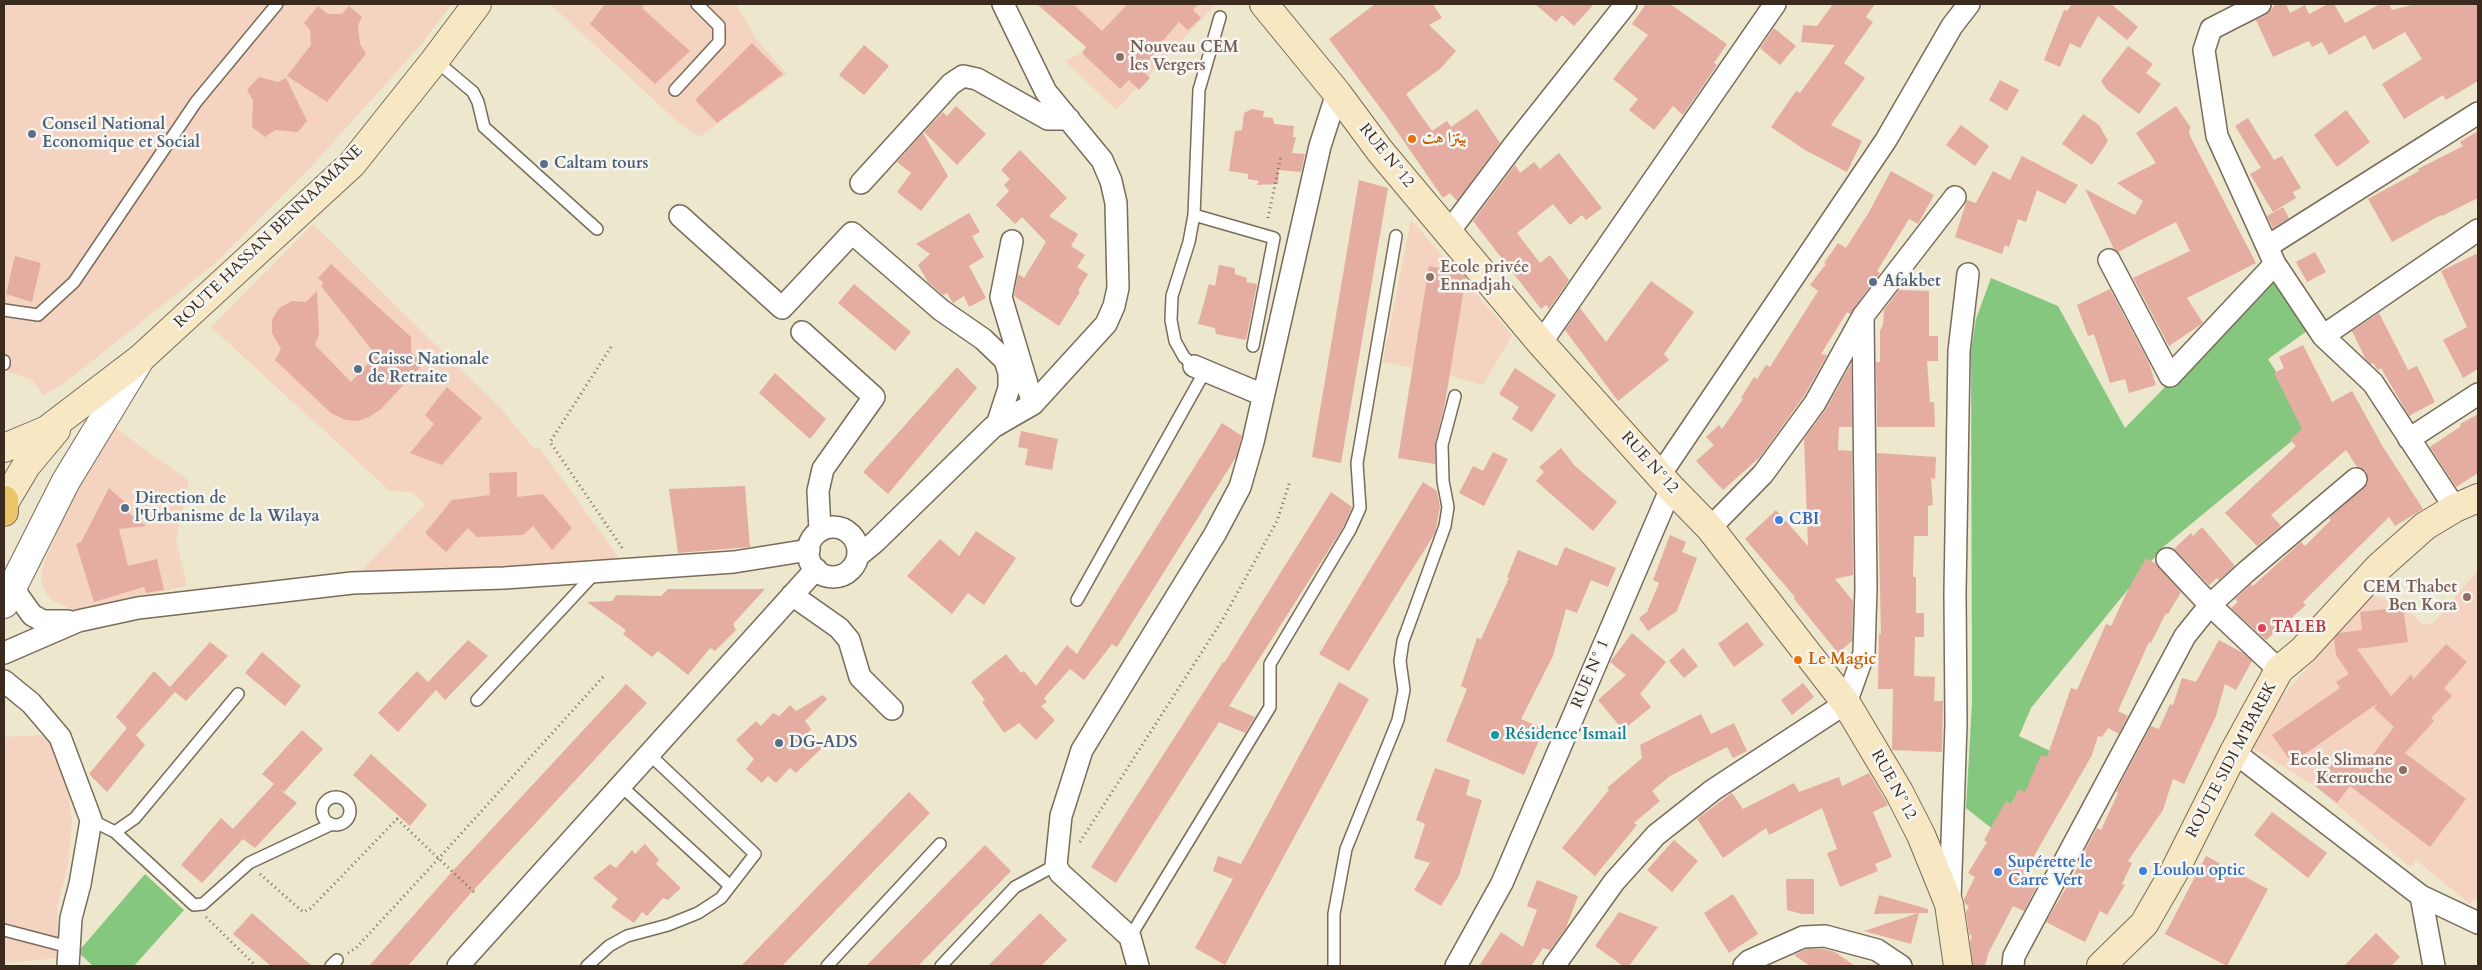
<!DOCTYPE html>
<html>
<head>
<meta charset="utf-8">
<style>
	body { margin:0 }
	#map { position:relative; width:2482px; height:970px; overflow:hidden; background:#ece7cd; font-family:Cardo,serif }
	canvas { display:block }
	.frame { position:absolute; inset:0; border:5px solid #3b2a1e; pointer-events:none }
</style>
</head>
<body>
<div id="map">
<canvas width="2482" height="970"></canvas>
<div class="frame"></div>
</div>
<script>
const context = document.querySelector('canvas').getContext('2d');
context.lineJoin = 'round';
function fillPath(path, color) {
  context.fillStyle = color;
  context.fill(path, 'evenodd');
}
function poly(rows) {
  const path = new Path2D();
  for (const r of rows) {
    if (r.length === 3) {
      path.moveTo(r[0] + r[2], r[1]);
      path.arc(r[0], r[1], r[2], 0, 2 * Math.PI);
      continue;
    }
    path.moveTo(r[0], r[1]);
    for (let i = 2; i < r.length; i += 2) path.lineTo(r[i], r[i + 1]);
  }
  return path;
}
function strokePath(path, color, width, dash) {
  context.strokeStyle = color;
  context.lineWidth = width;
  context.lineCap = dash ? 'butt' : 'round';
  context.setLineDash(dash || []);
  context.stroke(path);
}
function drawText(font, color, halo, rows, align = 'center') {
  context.font = font + ' Cardo,Amiri,serif';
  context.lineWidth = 5;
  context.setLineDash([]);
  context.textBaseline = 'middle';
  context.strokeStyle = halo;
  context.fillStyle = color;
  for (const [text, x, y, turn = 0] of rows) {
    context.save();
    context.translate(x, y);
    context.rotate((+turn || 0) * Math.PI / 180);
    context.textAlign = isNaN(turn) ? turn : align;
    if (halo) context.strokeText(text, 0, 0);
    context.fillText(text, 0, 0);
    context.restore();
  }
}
const built = poly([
	[4,4,452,4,419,47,308,170,213,265,63,384,44,395,32,380,4,370],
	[550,4,736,4,757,40,787,74,699,137,679,123],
	[1037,4,1216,4,1116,110,1065,61,1082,53,1086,47],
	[1411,220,1512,335,1483,385,1443,374,1383,362],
	[313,224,503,411,535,450,538,446,620,559,511,568,361,571,424,506,422,501,412,492,390,491,211,327],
	[107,422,189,481,176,540,187,586,74,610,53,601,45,592,41,579,44,562],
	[2478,570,2478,895,2470,904,2416,860,2410,867,2315,786,2248,745,2267,714,2371,595,2401,603,2423,625,2433,623],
	[45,735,59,754,67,781,72,823,68,864,57,908,60,958,4,963,4,737]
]);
const green = poly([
	[2274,275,2307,331,2268,359,2310,426,2162,548,2031,708,2019,736,2050,751,2004,838,1966,808,1972,703,1971,351,1976,319,1991,278,2058,306,2125,428],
	[145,874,184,910,134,966,93,966,78,952]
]);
const building = poly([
	[605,4,643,4,643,9,690,51,655,84,590,24],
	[1037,4,1073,4,1102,31,1128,4,1198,4,1193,10,1201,18,1188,30,1179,22,1154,51,1156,52,1141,69,1150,78,1139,90,1129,80,1120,89,1082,53,1086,47],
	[1375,4,1433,4,1442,18,1429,25,1456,51,1441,68,1406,94,1432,131,1447,121,1451,127,1477,109,1500,143,1457,201,1450,193,1443,198,1387,117,1329,39],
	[1535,4,1594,4,1574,26,1562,15,1556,22],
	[1646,4,1670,4,1727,44,1714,63,1717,65,1683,115,1673,106,1654,130,1629,110,1638,99,1613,79,1648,35,1632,24],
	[1833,4,1875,4,1866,17,1873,22,1844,63,1865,78,1831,125,1862,141,1847,172,1805,150,1771,127,1796,91,1800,93,1835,45,1801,42,1803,25,1817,26],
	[2072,4,2111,4,2138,27,2127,40,2098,16,2080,48,2070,43,2060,67,2044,60,2064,10,2067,11],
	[2276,4,2286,4,2290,13,2305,5,2309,14,2328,4,2334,4,2345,23,2380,4,2389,4,2392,10,2415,4,2478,4,2478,81,2446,100,2443,95,2404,119,2382,84,2422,59,2405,32,2373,50,2365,35,2329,55,2322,42,2312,47,2309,41,2273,57,2256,20,2266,15],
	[318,6,328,14,342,14,349,6,362,17,358,25,360,44,366,54,327,102,287,76,311,45,310,30,304,23],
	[1774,28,1796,46,1780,65,1760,48],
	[752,43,783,74,717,123,695,100],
	[864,45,889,66,864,95,839,75],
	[2128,46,2153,64,2146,73,2161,84,2139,114,2107,90,2101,81],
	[259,77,278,82,286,78,307,121,298,132,275,130,265,137,252,127,253,100,247,90],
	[2000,80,2019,90,2007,111,1989,100],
	[956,106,986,134,957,165,924,132,943,112,947,116],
	[2176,106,2191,128,2189,130,2190,136,2256,263,2187,298,2203,323,2169,346,2133,278,2190,251,2176,222,2118,252,2114,249,2085,189,2135,215,2143,201,2117,183,2156,163,2136,133],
	[1252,109,1264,111,1263,117,1273,118,1274,124,1294,126,1293,137,1296,137,1292,153,1305,154,1301,172,1279,170,1278,184,1257,185,1259,181,1248,179,1248,174,1229,171,1235,131,1242,130,1244,113],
	[2346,110,2370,142,2337,167,2314,135],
	[2083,114,2099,125,2108,141,2092,165,2062,144],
	[2248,118,2274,160,2282,156,2301,188,2293,192,2296,198,2273,212,2250,174,2261,168,2235,126],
	[1961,125,1989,146,1975,166,1946,145],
	[2478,131,2478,198,2442,216,2441,215,2392,242,2368,199,2419,171,2418,169,2463,146,2460,142],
	[923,133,948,176,921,211,897,192,911,173,897,162],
	[1020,150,1067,198,1049,216,1078,234,1071,246,1085,255,1077,267,1088,274,1078,291,1080,292,1059,326,1014,296,1018,274,1024,278,1046,242,1022,217,1015,224,996,205,1009,191,1004,185,1010,179,1001,170],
	[1559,153,1602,208,1586,220,1582,215,1570,225,1553,204,1517,233,1540,263,1550,255,1569,280,1549,309,1546,305,1541,309,1473,221,1515,165,1520,173,1534,162,1540,169],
	[2022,156,2078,185,2065,204,2037,190,2026,222,2018,219,2009,247,2005,245,2002,254,1955,237,1967,200,1976,203,1993,171,2010,180],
	[1891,171,1934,195,1918,224,1909,219,1877,271,1880,273,1850,314,1847,312,1821,354,1827,355,1804,396,1760,457,1723,490,1696,461,1714,445,1706,437,1719,425,1722,429,1743,399,1741,398,1754,377,1757,379,1766,365,1770,367,1818,291,1810,285,1826,264,1824,263,1838,243,1846,248,1869,212],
	[1359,180,1388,188,1341,463,1312,457],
	[2283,207,2289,218,2273,228,2267,216],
	[969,213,980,232,972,236,984,257,969,266,986,298,969,307,964,296,953,303,947,293,943,295,928,282,918,265,930,254,916,244],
	[2315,252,2326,272,2307,282,2296,262],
	[2478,253,2478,369,2463,378,2443,340,2467,327,2441,271],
	[15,256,41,263,32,302,6,294],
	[331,264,411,337,411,352,423,364,381,409,369,417,358,421,345,420,331,413,275,360,281,349,272,333,272,320,279,308,292,301,306,302,317,291,319,335,315,345,351,382,376,355,321,286,324,283,318,278],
	[1219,265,1235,268,1235,274,1247,278,1246,282,1257,284,1246,340,1216,334,1215,328,1198,324,1209,284,1215,286],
	[1429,266,1461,272,1466,277,1445,403,1435,443,1435,464,1398,458],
	[1651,281,1694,312,1664,354,1669,360,1618,401,1565,330,1580,308,1606,342],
	[854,284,911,332,895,351,838,303],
	[2110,289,2149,363,2156,385,2129,393,2125,379,2110,383,2094,334,2088,336,2077,305],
	[1899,290,1929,291,1929,336,1938,336,1938,361,1927,361,1930,402,1934,402,1935,427,1877,427,1876,362,1880,362,1880,331,1883,325,1884,310],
	[2379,313,2408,370,2417,366,2435,402,2409,416,2381,368,2378,370,2373,363,2371,364,2366,360,2352,331],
	[2303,345,2332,402,2352,391,2383,447,2423,509,2395,526,2389,517,2303,602,2306,605,2266,640,2231,608,2238,602,2235,599,2251,584,2253,586,2301,542,2305,546,2331,520,2329,518,2368,483,2366,471,2357,467,2346,450,2271,515,2281,526,2257,546,2225,513,2296,446,2290,440,2302,429,2274,373,2284,368,2279,357],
	[1851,364,1852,427,1839,427,1838,450,1852,451,1853,575,1835,579,1853,601,1852,641,1838,653,1794,599,1795,597,1745,539,1776,510,1808,546,1804,439,1826,409],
	[957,367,977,388,888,494,863,472],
	[1515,368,1556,395,1532,432,1512,419,1519,407,1499,394],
	[775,373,826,419,810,439,759,393],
	[447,387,482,418,442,465,410,453,434,424,425,415],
	[2478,414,2478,473,2456,487,2430,447,2461,426,2460,424],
	[1222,423,1242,436,1236,457,1117,647,1112,644,1084,680,1070,669,1044,698,1047,702,1041,706,1055,720,1036,740,1019,723,1004,733,982,702,985,700,971,682,1006,654,1021,673,1024,671,1036,686,1067,645,1077,654],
	[1021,431,1058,439,1052,470,1025,465,1028,449,1018,447],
	[1561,448,1574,465,1617,502,1593,531,1536,481,1544,472,1539,467],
	[1493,452,1508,459,1484,506,1459,493,1473,466,1483,471],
	[1877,453,1936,457,1935,479,1931,478,1933,505,1928,506,1928,536,1914,536,1913,577,1916,577,1916,613,1924,613,1924,637,1915,637,1914,676,1935,677,1934,701,1943,701,1942,752,1892,750,1893,689,1878,689,1879,633,1881,635],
	[517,472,517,497,543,494,572,528,552,550,533,526,523,535,477,537,468,528,446,552,425,533,452,500,490,495,489,473],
	[1423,482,1437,491,1440,507,1435,533,1349,671,1319,654],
	[745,486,750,547,678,553,669,489],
	[109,488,129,506,126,511,146,526,119,529,128,566,157,559,164,590,146,593,144,587,94,602,76,544,81,542],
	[1331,492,1352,507,1344,526,1229,706,1255,717,1245,733,1219,722,1116,883,1091,867,1223,662,1224,663],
	[2202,527,2235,566,2219,580,2217,578,2209,585,2174,549,2191,533,2193,536],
	[976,531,1016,558,984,605,968,593,952,614,907,576,940,539,959,556],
	[1670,535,1686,542,1682,552,1697,558,1677,611,1648,631,1639,618,1647,612,1659,583,1653,580],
	[1565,547,1616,568,1608,587,1591,580,1577,613,1566,609,1553,656,1521,719,1544,729,1524,775,1446,741,1467,689,1461,686,1477,638,1481,639,1509,578,1507,577,1518,550,1557,566],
	[2146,558,2156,564,2181,592,2168,614,2166,613,2151,643,2149,642,2118,711,2128,716,2119,734,2108,728,2102,737,2098,736,2092,755,2026,870,2029,871,2026,875,2039,882,2024,911,2013,906,1988,954,1985,966,1973,966,1970,942,1972,936,1969,934,1966,912,1969,906,1965,904,1964,899,1975,877,1968,873,1987,842,1984,840,2006,801,2011,804,2019,789,2025,792,2041,755,2047,757,2071,688,2077,690,2106,624,2111,626,2128,590],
	[668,589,765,589,733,624,736,630,715,651,710,648,688,675,658,651,652,657,623,634,626,630,587,602,612,601,616,595,661,596],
	[2403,607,2408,642,2357,649,2391,696,2412,674,2413,680,2446,644,2467,662,2444,688,2452,696,2431,718,2434,721,2405,753,2466,799,2430,847,2350,786,2337,803,2315,786,2340,754,2361,770,2394,727,2374,708,2378,703,2292,763,2272,735,2340,688,2336,682,2349,674,2336,655,2334,639,2339,633,2362,630,2360,612],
	[1747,622,1764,645,1734,667,1718,644],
	[1632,633,1666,662,1640,694,1651,707,1623,730,1598,700,1626,675,1610,662],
	[468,640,488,656,445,700,436,690,398,732,378,713,417,671,428,682],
	[2219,640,2243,653,2252,661,2236,690,2225,684,2216,716,2184,784,2173,779,2163,810,2128,861,2132,863,2122,884,2125,885,2107,915,2100,911,2085,942,2046,922,2084,857,2082,856,2097,828,2101,830,2118,793,2116,792,2151,726,2159,729,2170,704,2173,705,2182,678,2196,682],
	[210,642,228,656,186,701,175,692,136,735,145,745,107,792,89,774,127,728,116,717,154,671,170,687],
	[1683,648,1698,666,1684,678,1669,661],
	[262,652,301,686,285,706,245,673],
	[1339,682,1369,699,1225,965,1195,948,1233,879,1213,871,1218,856,1241,864],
	[1803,683,1814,697,1792,715,1781,700],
	[626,684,647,703,469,895,408,966,369,966,449,875],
	[823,695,827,699,805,721,811,729,808,733,823,747,796,773,790,768,776,783,768,776,762,783,746,769,754,759,736,740,756,721,761,726,773,713,779,716,790,705,796,711],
	[1701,714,1711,734,1734,723,1747,751,1733,758,1727,747,1670,776,1652,791,1660,801,1634,823,1637,825,1595,876,1562,848,1609,790,1607,788,1642,758,1640,745],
	[302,730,323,749,284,792,279,789,297,803,255,848,243,839,202,883,181,865,221,818,233,829,274,784,262,774],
	[371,754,427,805,410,826,353,775],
	[1435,768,1470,780,1466,795,1482,800,1459,876,1441,906,1414,890,1430,863,1414,858,1425,824,1416,820],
	[1869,773,1888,805,1873,812,1892,857,1875,864,1878,871,1840,887,1827,853,1837,849,1822,808,1769,835,1766,828,1723,858,1697,819,1732,793,1743,809,1794,783,1799,792,1839,777,1842,786],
	[909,792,930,813,782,966,741,966],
	[2272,812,2327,853,2308,878,2254,835],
	[1674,840,1698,861,1672,892,1647,870],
	[645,844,659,860,656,864,681,888,668,900,663,898,647,916,642,912,634,923,611,907,618,899,593,878,610,864,616,868,632,850,635,854],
	[985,845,1011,871,918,966,866,966],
	[2206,856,2268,889,2227,966,2165,934],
	[1786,879,1814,879,1814,914,1802,914,1787,910],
	[1537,880,1578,896,1566,928,1550,950,1543,948,1531,966,1479,966,1501,932,1523,947,1537,910,1527,906],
	[1733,894,1758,934,1729,953,1704,913],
	[1879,895,1928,909,1928,913,1919,913,1911,944,1864,931,1918,913,1874,914],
	[1619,912,1658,927,1629,966,1623,966,1595,946],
	[252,913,312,966,271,966,233,934],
	[1040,913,1067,940,1041,966,988,966],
	[2376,933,2400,957,2391,966,2344,966],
	[1824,949,1835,952,1855,966,1810,966,1794,955,1807,949]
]);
const path = poly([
	[1268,218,1281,156],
	[611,347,550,442,623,549],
	[1080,842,1223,619,1277,521,1290,481],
	[260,874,303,912,310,909,397,819,475,893],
	[206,917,256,966],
	[348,953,356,948,439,858,604,676]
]);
const service = poly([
	[435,60,473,92,478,102,484,127,597,229],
	[675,90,719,42,719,26,697,4],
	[1194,215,1274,238,1253,346],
	[4,310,38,315,74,282,196,102,277,4],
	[4,361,4,364],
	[1194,366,1184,357,1175,341,1171,320,1172,296,1189,242,1194,215,1199,90,1220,17],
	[1077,600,1205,371],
	[477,700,595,573],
	[620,785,729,885],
	[336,811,14],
	[91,820,115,832,135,818,238,694],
	[115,832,194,905,203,904,249,863,330,825],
	[4,930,69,947],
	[1130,937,1270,707,1270,664,1350,530,1360,508,1357,463,1396,236],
	[331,966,337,960],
	[587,966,609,946,627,936,668,925,698,913,721,898,755,854,649,754],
	[827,966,940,844],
	[941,966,1015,887,1056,865],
	[1334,966,1334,914,1346,849,1398,720,1404,690,1400,661,1403,641,1445,526,1448,507,1443,481,1442,445,1455,396]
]);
const minor = poly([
	[2260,4,2211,29,2204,50,2217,136,2275,264,2323,336,2373,383,2455,508],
	[861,183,951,84,963,76,977,79,1048,119,1069,119],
	[680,216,782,308,852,233,941,310,983,339,1005,360,1009,373,1009,388,997,425],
	[1448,233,1514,145,1626,4],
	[1012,241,1001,297,1033,404],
	[2268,246,2478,113],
	[2109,260,2170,376,2275,264],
	[802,332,874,397,823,469,818,491,820,531],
	[2323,336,2478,230],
	[1541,343,1775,4],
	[1194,366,1263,395],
	[2409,439,2478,394],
	[1660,475,1886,140,1952,26,1969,4],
	[833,552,25],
	[1710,528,1763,474,1815,403,1863,316,1955,197],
	[858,556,875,542,993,427,1033,404,1106,324,1114,306,1118,288,1116,203,1111,181,1102,160,1046,92,1003,4],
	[2167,559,2210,605,2279,670],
	[16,580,17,594,32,615,43,621,68,621],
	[792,595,839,628,849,640,860,677,892,709],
	[4,653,78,621,138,608,352,583,504,578,734,562,809,550],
	[4,681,31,703,60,737,91,820,80,884,71,918,68,966],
	[2234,752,2421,896,2478,923],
	[2421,896,2434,966],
	[1950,900,1956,724,1955,593,1959,351,1968,274],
	[458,966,816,569],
	[1138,966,1130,937,1060,873,1056,865,1061,816,1082,750,1215,534,1240,487,1253,442,1320,146,1337,93],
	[1456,966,1502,883,1671,488],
	[1554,966,1614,882,1656,835,1713,790,1846,703,1864,653,1866,588,1863,316],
	[1744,966,1749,961,1803,937,1825,936,1877,950,1901,966],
	[2013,966,2014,956,2185,636,2210,605,2246,572,2356,479]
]);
const tertiary = poly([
	[4,604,66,481,139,361]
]);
const secondary = poly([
	[1264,4,1337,93,1380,151,1541,343,1671,488,1710,528,1846,703,1899,792,1921,835,1949,904,1958,966],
	[4,448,47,430,140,359,352,164,435,60,477,4],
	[4,503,26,466,56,430],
	[2101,966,2144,924,2174,872,2234,752,2279,670,2303,650,2379,567,2425,526,2455,508,2478,498]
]);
const primary = poly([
	[4,500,4,512]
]);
const markers = [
	[1120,57,5,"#8d6e63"],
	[32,134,5,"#5c6f8a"],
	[1412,139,5,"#e8710a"],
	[544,164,5,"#5c6f8a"],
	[1430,277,5,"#8d6e63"],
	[1873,282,5,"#5c6f8a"],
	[358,369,5,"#5c6f8a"],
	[125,508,5,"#5c6f8a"],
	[1779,520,5,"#3f7fe0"],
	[2467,597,5,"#8d6e63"],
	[2262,628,5,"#e0444e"],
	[1798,660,5,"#e8710a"],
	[1495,735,5,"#0f9aa8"],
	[779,743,5,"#5c6f8a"],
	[2403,770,5,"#8d6e63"],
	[2143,871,5,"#3f7fe0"],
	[1998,872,5,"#3f7fe0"]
];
const educationNames = [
	["Nouveau CEM",1130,48],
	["les Vergers",1130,66],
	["Ecole privée",1440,268],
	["Ennadjah",1440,286],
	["CEM Thabet",2457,588,"right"],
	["Ben Kora",2457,606,"right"],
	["Ecole Slimane",2393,761,"right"],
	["Kerrouche",2393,779,"right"]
];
const serviceNames = [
	["Conseil National",42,125],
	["Economique et Social",42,143],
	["Caltam tours",554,164],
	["Afakbet",1883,282],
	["Caisse Nationale",368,360],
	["de Retraite",368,378],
	["Direction de",135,499],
	["l'Urbanisme de la Wilaya",135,517],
	["DG-ADS",789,743]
];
const foodNames = [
	["بيتزا هت",1422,139],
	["Le Magic",1808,660]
];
const streetNames = [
	["RUE N°12",1386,156,51],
	["ROUTE HASSAN BENNAAMANE",269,237,-44],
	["RUE N°12",1649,463,48],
	["RUE N° 1",1591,674,-67],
	["ROUTE SIDI M'BAREK",2232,760,-62],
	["RUE N°12",1893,785,61]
];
const shopNames = [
	["CBI",1789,520],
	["Supérette le",2008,863],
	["Carre Vert",2008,881],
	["Loulou optic",2153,871]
];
const healthNames = [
	["TALEB",2272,628]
];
const cultureNames = [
	["Résidence Ismail",1505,735]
];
fillPath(built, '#f4d3c1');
fillPath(green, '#86c77f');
fillPath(building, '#e5ada1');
strokePath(service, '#796c5b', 14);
strokePath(minor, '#796c5b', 24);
strokePath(tertiary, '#796c5b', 30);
strokePath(secondary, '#796c5b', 30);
strokePath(primary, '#796c5b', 30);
strokePath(path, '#796c5b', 3, [1, 4]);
strokePath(service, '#fff', 11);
strokePath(minor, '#fff', 21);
strokePath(tertiary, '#fff', 28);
strokePath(secondary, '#f8e7c3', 28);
strokePath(primary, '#eec469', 28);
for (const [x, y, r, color] of markers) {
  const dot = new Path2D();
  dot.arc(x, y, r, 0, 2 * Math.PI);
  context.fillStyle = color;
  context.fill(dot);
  strokePath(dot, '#f6f6f2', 2);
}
drawText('bold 16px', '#785e54', '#f6f6f2', educationNames, 'left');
drawText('bold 16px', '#4e5e75', '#f6f6f2', serviceNames, 'left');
drawText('bold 16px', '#c56008', '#f6f6f2', foodNames, 'left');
drawText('16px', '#3b2a1e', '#f6f6f2', streetNames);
drawText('bold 16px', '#366cbe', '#f6f6f2', shopNames, 'left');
drawText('bold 16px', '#be3a42', '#f6f6f2', healthNames, 'left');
drawText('bold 16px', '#0d838f', '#f6f6f2', cultureNames, 'left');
</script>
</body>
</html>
